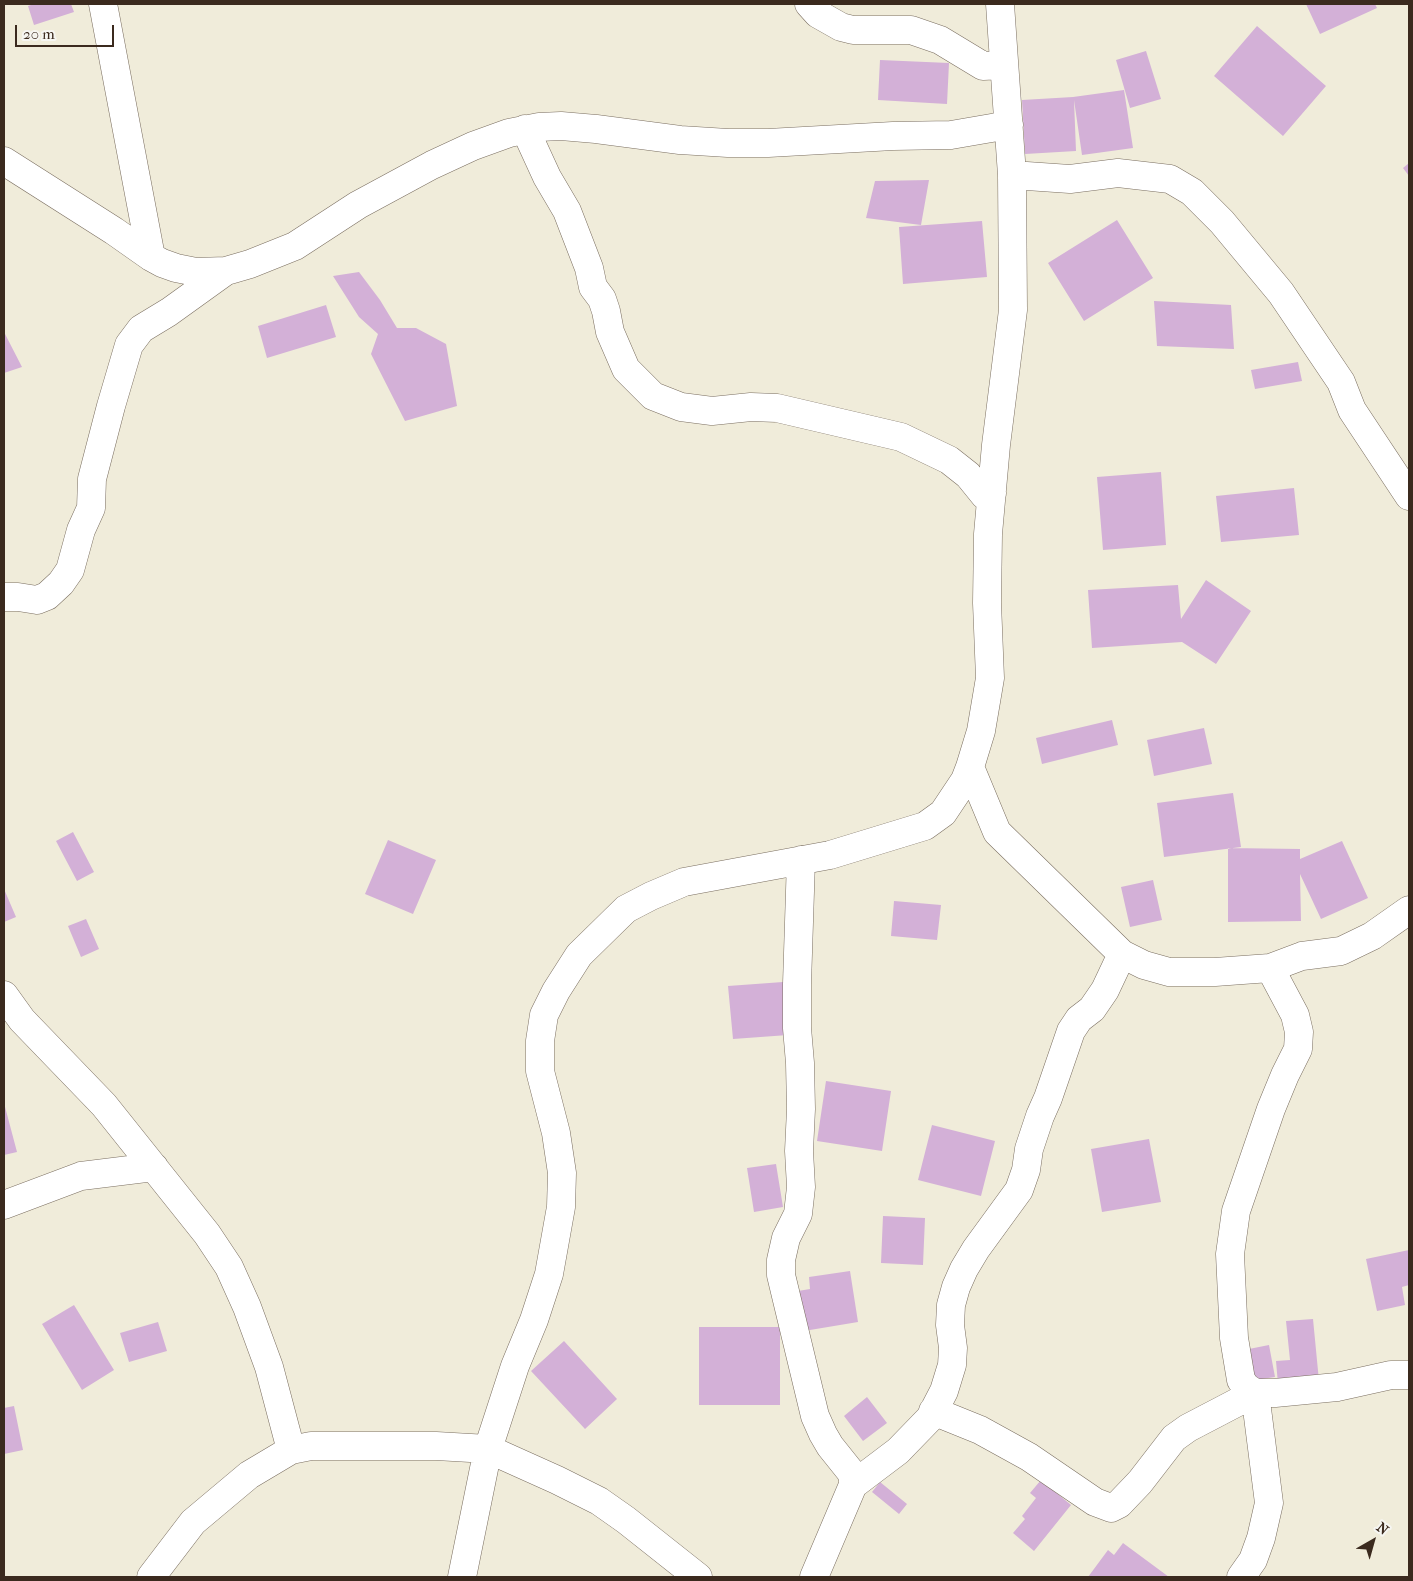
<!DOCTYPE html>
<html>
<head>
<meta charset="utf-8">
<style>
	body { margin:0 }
	#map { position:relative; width:1413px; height:1581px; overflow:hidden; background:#f0ecda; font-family:"IM FELL French Canon",serif }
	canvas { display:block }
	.frame { position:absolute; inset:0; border:5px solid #3b2a1e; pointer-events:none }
	.north { position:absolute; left:1348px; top:1516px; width:50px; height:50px; -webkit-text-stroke:4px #f6f6f2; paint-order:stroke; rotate:38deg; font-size:14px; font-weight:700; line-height:20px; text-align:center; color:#3b2a1e }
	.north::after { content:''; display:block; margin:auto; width:18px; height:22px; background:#3b2a1e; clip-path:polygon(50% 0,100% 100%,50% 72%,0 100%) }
	.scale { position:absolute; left:15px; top:25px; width:99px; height:22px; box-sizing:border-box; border:2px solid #3b2a1e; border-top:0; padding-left:6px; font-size:15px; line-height:18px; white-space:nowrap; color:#3b2a1e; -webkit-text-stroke:4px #f6f6f2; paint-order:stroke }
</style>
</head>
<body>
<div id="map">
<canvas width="1413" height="1581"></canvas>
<div class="frame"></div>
<div class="north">N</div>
<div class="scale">20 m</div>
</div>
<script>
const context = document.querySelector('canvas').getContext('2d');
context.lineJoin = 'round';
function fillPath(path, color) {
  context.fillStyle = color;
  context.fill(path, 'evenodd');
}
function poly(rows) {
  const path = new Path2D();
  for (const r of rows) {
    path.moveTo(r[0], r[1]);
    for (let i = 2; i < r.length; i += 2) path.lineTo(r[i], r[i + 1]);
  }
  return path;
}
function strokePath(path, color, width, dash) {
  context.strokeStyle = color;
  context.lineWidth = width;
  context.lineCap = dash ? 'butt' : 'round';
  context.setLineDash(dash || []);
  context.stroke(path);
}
const building = poly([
	[34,4,71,4,74,12,34,25,28,6],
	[1306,4,1375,4,1377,8,1320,34],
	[1257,26,1326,86,1283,136,1214,76],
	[1146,51,1161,99,1130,108,1116,60],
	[880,60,949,63,947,104,878,100],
	[1124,90,1133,148,1082,155,1074,100,1076,151,1025,154,1022,100,1073,97],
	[1409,163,1409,176,1403,168],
	[929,180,921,225,866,218,875,181],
	[1117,220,1153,278,1084,321,1048,263],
	[982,221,987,277,903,284,899,227],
	[359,272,380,300,397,328,416,328,446,344,457,406,405,421,371,354,378,334,359,317,333,276],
	[1154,301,1231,305,1234,349,1157,346],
	[326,305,336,337,267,358,258,326],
	[4,332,22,367,4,373],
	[1298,362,1302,381,1255,389,1251,370],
	[1161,472,1166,545,1103,550,1097,477],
	[1294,488,1299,535,1221,542,1216,496],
	[1206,580,1251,611,1216,664,1182,642,1092,648,1088,590,1178,585,1181,619],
	[1112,720,1118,745,1042,764,1036,738],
	[1204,728,1212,764,1154,776,1147,740],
	[1233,793,1241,847,1164,857,1157,803],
	[73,832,94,872,77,881,56,841],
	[388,840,436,860,413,914,365,894],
	[1342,841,1368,898,1321,919,1300,874,1301,921,1228,922,1228,848,1300,849,1300,859],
	[1153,880,1162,920,1130,927,1121,887],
	[4,889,16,917,4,922],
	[894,901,941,905,937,940,891,936],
	[86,919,99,949,81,957,68,926],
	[783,982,788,1035,733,1039,728,986],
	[826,1081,891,1091,882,1151,817,1141],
	[4,1103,17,1152,4,1155],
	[932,1125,995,1141,981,1196,918,1180],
	[1149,1139,1161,1202,1102,1212,1091,1149],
	[776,1164,783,1207,754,1212,747,1168],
	[883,1216,925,1218,923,1265,881,1263],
	[1409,1250,1409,1285,1402,1287,1405,1305,1377,1311,1366,1259],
	[850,1271,858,1322,804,1331,798,1291,810,1289,809,1277],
	[74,1305,114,1370,82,1390,42,1324],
	[1313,1319,1319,1381,1278,1384,1276,1361,1290,1360,1286,1321],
	[158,1322,167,1351,129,1362,120,1333],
	[699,1327,780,1327,780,1405,699,1405],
	[564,1341,617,1399,585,1429,531,1371],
	[1269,1345,1275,1377,1255,1380,1249,1349],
	[867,1397,887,1423,863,1441,844,1416],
	[14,1406,23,1450,4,1454,4,1408],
	[1041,1480,1071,1505,1034,1551,1013,1533,1025,1519,1022,1516,1036,1498,1030,1493],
	[880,1482,907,1504,899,1514,872,1492],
	[1123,1543,1169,1577,1088,1577,1108,1550,1114,1555]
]);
const minor = poly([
	[103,4,151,257],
	[809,4,818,14,841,27,853,30,911,30,940,40,983,66,1004,65],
	[525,129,547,177,567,211,589,268,593,287,602,299,606,311,610,332,626,369,653,396,681,407,712,411,751,407,777,408,901,437,949,460,968,475,985,496,992,493],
	[4,161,114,231,151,257,162,263,176,268,196,272,226,271],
	[1012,175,1070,179,1118,173,1170,179,1192,192,1222,222,1281,293,1341,382,1352,410,1409,496],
	[4,597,18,597,37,600,47,596,61,583,70,570,81,530,91,508,92,479,111,406,129,345,141,329,169,312,226,271,250,264,295,246,358,205,432,165,473,146,509,133,539,127,561,126,596,129,680,140,728,143,768,143,893,136,951,135,1009,125],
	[970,767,997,832,1122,954,1144,965,1169,972,1215,972,1270,968,1302,956,1341,951,1372,936,1409,910],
	[801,860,797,984,797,1028,800,1063,801,1109,799,1151,801,1187,798,1214,786,1238,781,1260,781,1275,815,1416,823,1434,830,1446,850,1471,853,1477,853,1485,814,1577],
	[1270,968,1295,1015,1299,1032,1298,1049,1285,1075,1271,1109,1236,1211,1230,1254,1234,1338,1241,1380,1246,1387,1255,1393,1275,1393,1337,1387,1391,1375,1409,1375],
	[4,995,22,1020,104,1105,207,1234,229,1267,247,1307,269,1367,291,1450],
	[4,1205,81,1176,154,1167],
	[933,1411,980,1430,1029,1457,1095,1502,1111,1508,1119,1504,1140,1482,1174,1438,1188,1428,1255,1393,1269,1503,1261,1538,1253,1560,1241,1577],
	[853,1485,898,1451,930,1418,944,1391,952,1365,953,1348,950,1325,951,1305,956,1287,964,1269,976,1249,1019,1190,1026,1170,1029,1149,1040,1116,1048,1098,1071,1031,1079,1019,1092,1009,1105,990,1122,954],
	[151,1577,193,1522,249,1475,291,1450,311,1446,436,1446,488,1449,557,1480,599,1501,626,1520,698,1577],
	[462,1577,488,1449,515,1366,534,1320,549,1274,561,1207,562,1173,556,1133,540,1071,540,1041,544,1015,556,991,579,955,626,909,651,896,684,882,830,855,925,826,943,813,965,780,970,767,981,731,990,678,987,603,988,534,996,445,1013,310,1012,175,1000,4]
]);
fillPath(building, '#d3b0d7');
strokePath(minor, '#7a6e60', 29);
strokePath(minor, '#fff', 28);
</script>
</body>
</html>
